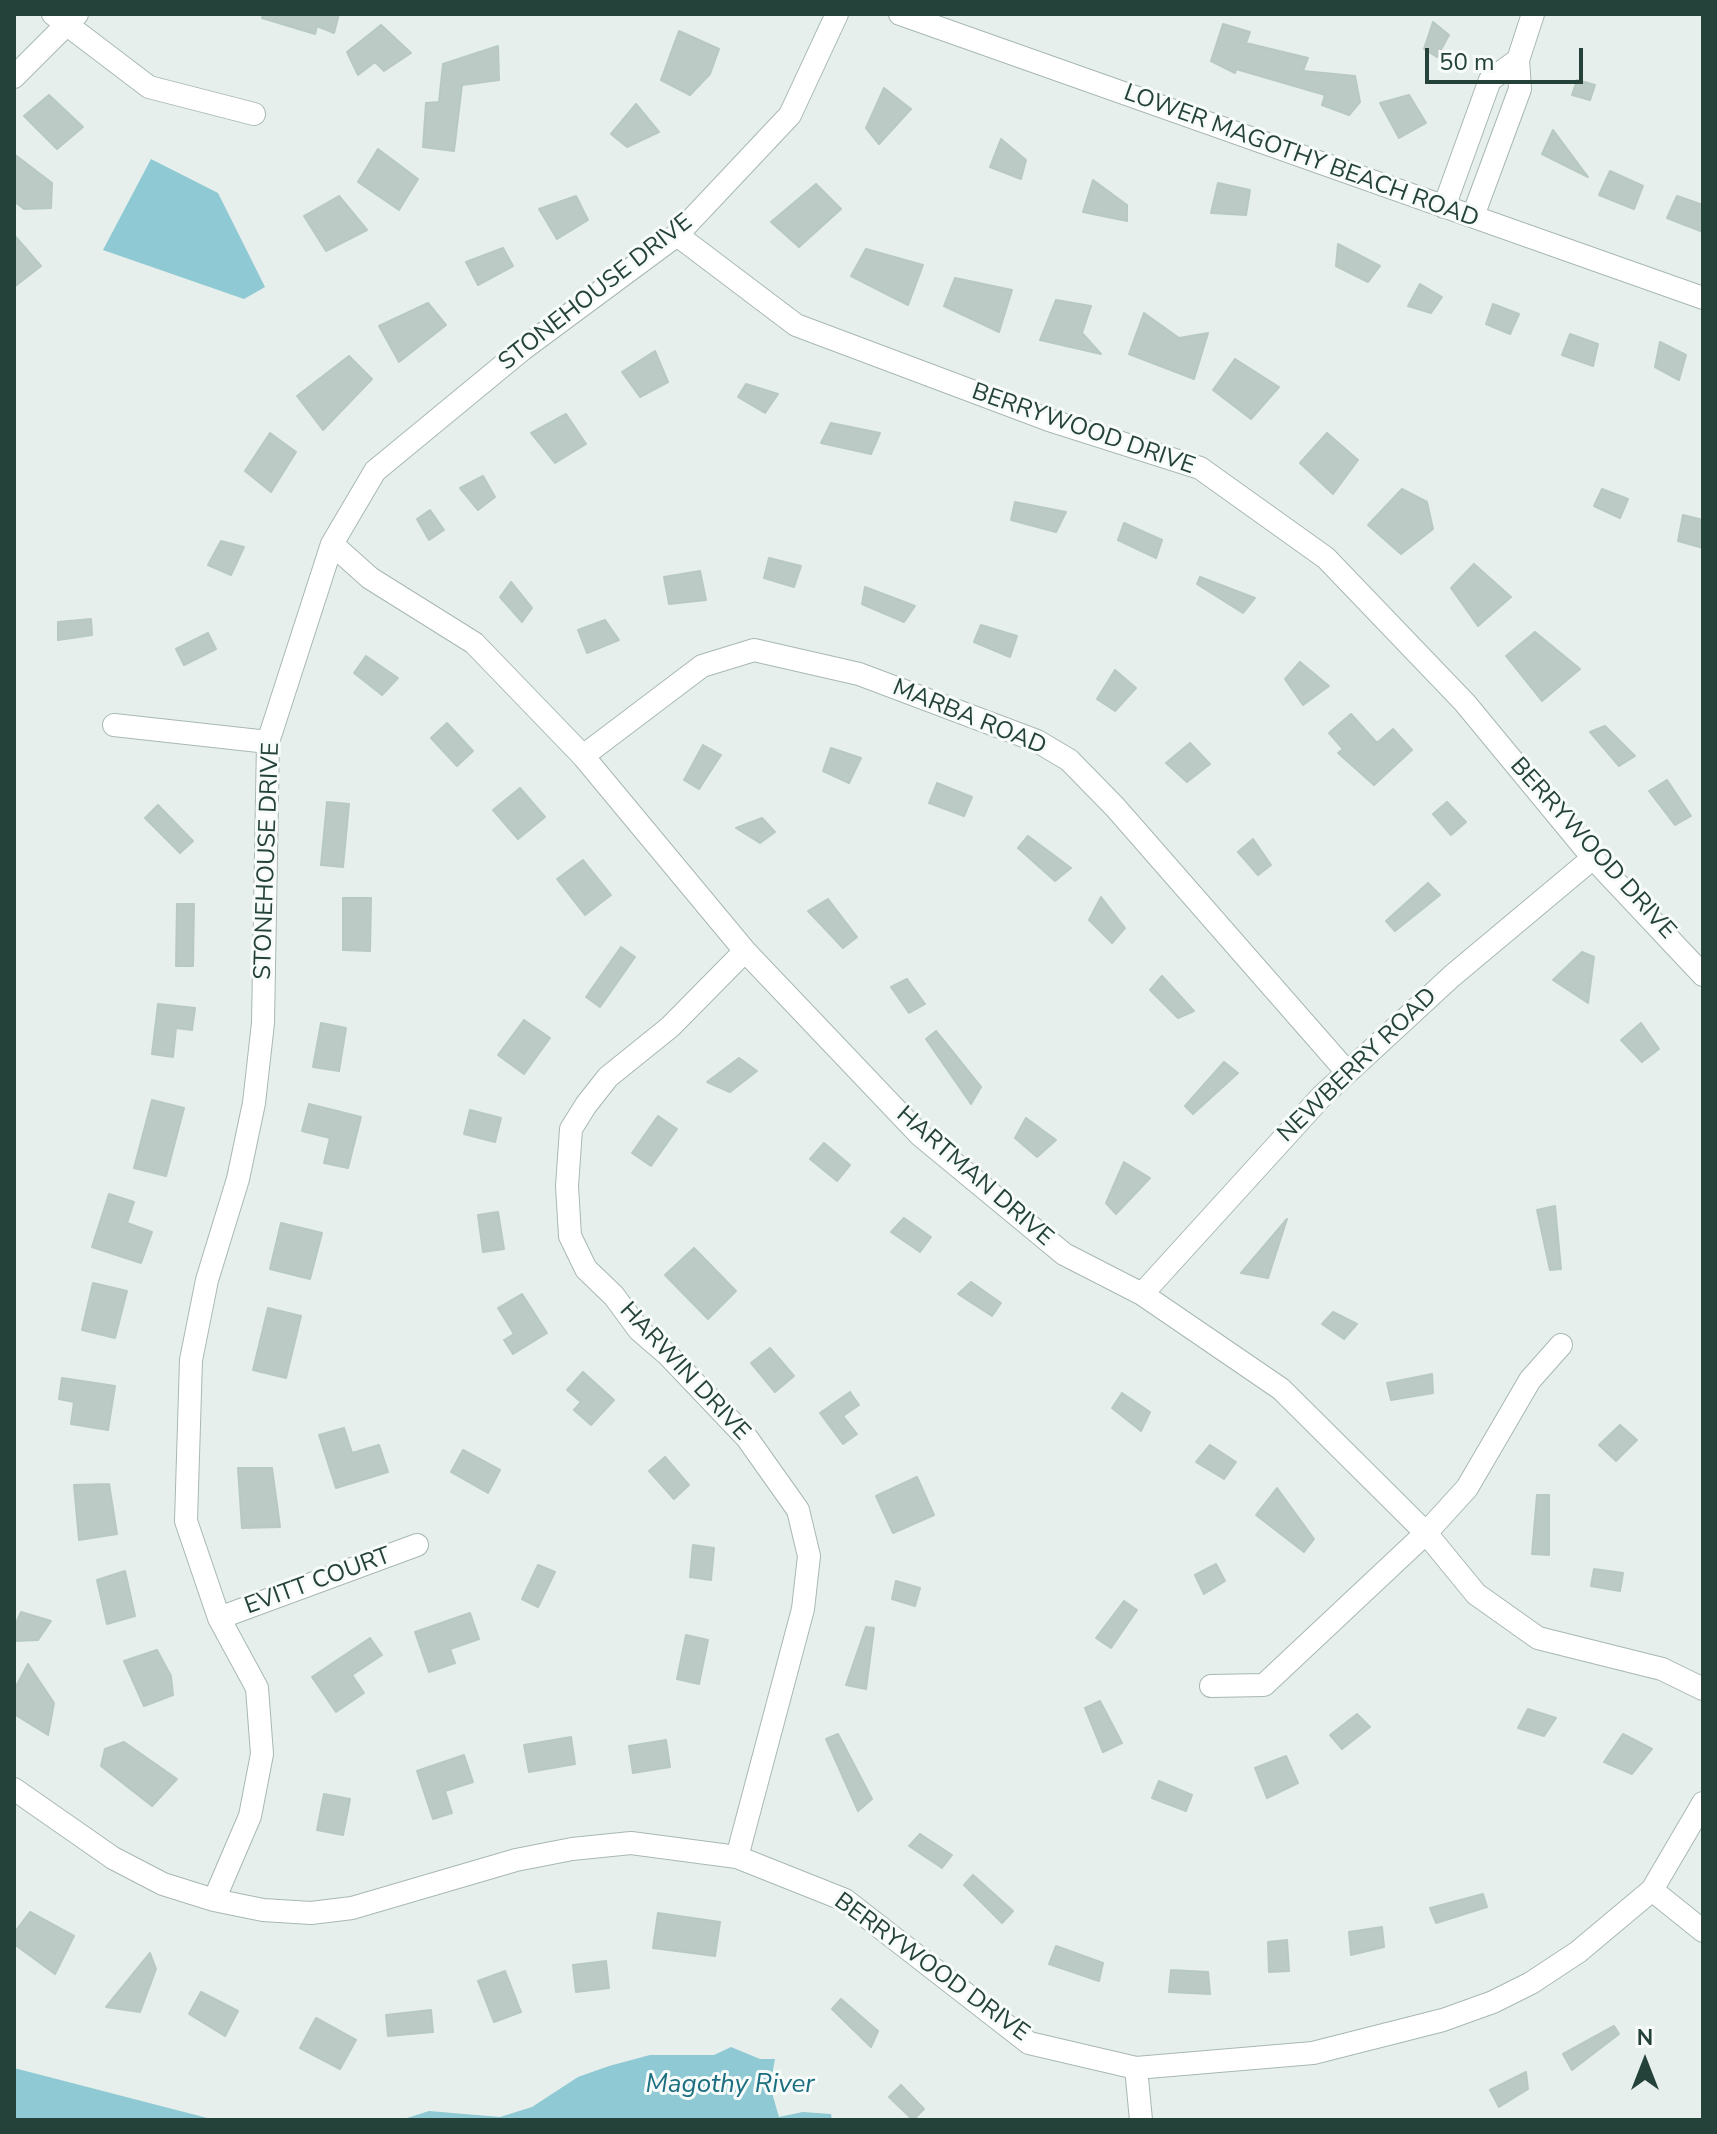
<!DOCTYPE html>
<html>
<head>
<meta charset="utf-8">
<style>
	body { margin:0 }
	#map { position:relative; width:1717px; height:2134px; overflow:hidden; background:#e6efeb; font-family:"Nunito Sans",sans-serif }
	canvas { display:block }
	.frame { position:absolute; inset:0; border:16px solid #24423a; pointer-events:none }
	.north { position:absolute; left:1605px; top:2022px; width:80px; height:80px; -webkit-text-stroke:6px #f7fbf9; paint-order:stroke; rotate:0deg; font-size:22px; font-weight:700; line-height:32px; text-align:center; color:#24423a }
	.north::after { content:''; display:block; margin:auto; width:28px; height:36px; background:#24423a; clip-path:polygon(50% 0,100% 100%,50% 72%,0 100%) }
	.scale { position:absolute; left:1425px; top:48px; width:158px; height:36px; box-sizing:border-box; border:4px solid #24423a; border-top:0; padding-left:10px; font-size:24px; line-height:28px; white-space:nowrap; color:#24423a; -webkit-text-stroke:6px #f7fbf9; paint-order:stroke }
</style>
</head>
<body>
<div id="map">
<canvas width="1717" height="2134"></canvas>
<div class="frame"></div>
<div class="north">N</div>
<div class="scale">50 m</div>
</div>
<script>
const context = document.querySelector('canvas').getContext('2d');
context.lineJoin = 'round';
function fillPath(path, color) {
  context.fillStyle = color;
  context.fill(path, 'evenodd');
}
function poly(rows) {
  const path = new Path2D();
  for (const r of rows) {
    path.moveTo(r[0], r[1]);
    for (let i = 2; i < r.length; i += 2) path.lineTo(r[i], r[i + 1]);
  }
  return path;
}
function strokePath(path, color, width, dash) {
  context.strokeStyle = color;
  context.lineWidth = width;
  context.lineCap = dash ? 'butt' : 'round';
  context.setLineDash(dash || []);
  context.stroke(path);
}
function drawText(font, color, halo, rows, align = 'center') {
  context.font = font + ' "Nunito Sans",sans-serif';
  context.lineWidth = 6;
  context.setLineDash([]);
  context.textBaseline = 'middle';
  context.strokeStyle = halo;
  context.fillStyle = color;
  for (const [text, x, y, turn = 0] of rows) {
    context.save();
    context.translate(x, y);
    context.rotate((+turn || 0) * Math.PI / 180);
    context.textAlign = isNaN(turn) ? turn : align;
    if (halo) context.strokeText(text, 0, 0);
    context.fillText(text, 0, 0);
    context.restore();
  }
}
const water = poly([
	[151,159,218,193,265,287,244,299,103,250],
	[731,2047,760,2059,775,2059,770,2086,779,2117,803,2112,831,2114,832,2120,401,2120,429,2111,500,2117,532,2107,578,2077,609,2066,650,2055,714,2055],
	[14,2068,215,2120,14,2120]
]);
const building = poly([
	[263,14,339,14,334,33,317,26,315,34,262,18,263,14],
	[1433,22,1449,35,1437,57,1424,49,1433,22],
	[1223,24,1250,32,1246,43,1308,58,1303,71,1355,76,1360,102,1349,115,1322,105,1325,95,1236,69,1235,73,1211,61,1223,24],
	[381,25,411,53,384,71,375,62,358,75,347,52,381,25],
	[679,31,719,49,710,74,690,95,661,80,679,31],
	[498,46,499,80,462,85,454,151,423,147,426,103,439,102,443,64,498,46],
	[1577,80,1595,85,1590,100,1572,95,1577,80],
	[884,88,911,109,879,144,866,128,884,88],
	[49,95,83,127,57,149,24,116,49,95],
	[1409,95,1426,123,1399,138,1380,103,1409,95],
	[636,104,659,132,627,147,611,134,636,104],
	[1553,130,1588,177,1542,154,1553,130],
	[1001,139,1026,160,1021,179,990,167,1001,139],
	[378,149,418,179,399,210,358,182,378,149],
	[14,154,52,183,51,208,24,209,14,201,14,154],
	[1610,171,1643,186,1634,209,1599,195,1610,171],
	[1093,180,1127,205,1127,221,1083,212,1093,180],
	[1218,183,1250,190,1246,215,1211,213,1218,183],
	[816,184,841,209,799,247,771,222,816,184],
	[339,196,367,230,326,251,304,216,339,196],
	[576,196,588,220,557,239,539,209,576,196],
	[1677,196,1703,205,1703,232,1667,218,1677,196],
	[14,235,41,266,14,287,14,235],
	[1338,244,1380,266,1368,282,1336,266,1338,244],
	[503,248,513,266,478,285,466,262,503,248],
	[866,249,923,265,908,305,851,276,866,249],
	[955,278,1012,290,999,332,944,306,955,278],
	[1420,284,1442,297,1431,313,1408,306,1420,284],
	[1056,300,1091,306,1082,333,1101,354,1040,340,1056,300],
	[428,303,446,325,399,362,379,326,428,303],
	[1493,304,1519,314,1510,334,1486,324,1493,304],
	[1144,313,1179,338,1208,333,1194,379,1129,354,1144,313],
	[1570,334,1598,344,1593,366,1562,355,1570,334],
	[1660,342,1686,355,1679,380,1655,367,1660,342],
	[655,351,668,382,640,397,622,372,655,351],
	[349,356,372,379,323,430,297,396,349,356],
	[1235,359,1279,387,1251,419,1213,390,1235,359],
	[746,384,778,394,765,413,738,397,746,384],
	[566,414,586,444,555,463,531,433,566,414],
	[831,423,880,433,871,454,821,443,831,423],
	[270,433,296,452,271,492,245,471,270,433],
	[1327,433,1358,460,1333,494,1300,463,1327,433],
	[483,476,495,497,478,510,460,488,483,476],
	[1402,489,1427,502,1433,529,1401,554,1368,525,1402,489],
	[1602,489,1628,499,1620,518,1594,506,1602,489],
	[1015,502,1066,512,1056,532,1011,520,1015,502],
	[430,510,444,530,429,540,417,519,430,510],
	[1683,515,1703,520,1703,548,1678,541,1683,515],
	[1124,523,1162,540,1156,558,1118,540,1124,523],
	[221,541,244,547,231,575,208,565,221,541],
	[769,558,801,566,794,587,764,578,769,558],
	[1474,564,1511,597,1478,626,1451,588,1474,564],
	[700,571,706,600,669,604,664,577,700,571],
	[1200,577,1255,598,1243,613,1197,584,1200,577],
	[511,582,532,608,522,622,500,597,511,582],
	[865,587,915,606,904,622,862,604,865,587],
	[91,619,92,635,58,640,58,622,91,619],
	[605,620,619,640,587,653,578,630,605,620],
	[981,625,1017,636,1010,657,974,642,981,625],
	[1535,632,1580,669,1542,701,1506,656,1535,632],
	[208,633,216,649,184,665,176,649,208,633],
	[366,656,398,678,382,695,354,673,366,656],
	[1300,662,1329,686,1303,705,1285,679,1300,662],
	[1115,670,1136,688,1115,711,1097,699,1115,670],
	[1351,714,1377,743,1393,729,1412,750,1374,785,1338,753,1343,749,1329,733,1351,714],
	[447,723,473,751,457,766,431,738,447,723],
	[1605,726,1635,756,1619,766,1590,732,1605,726],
	[1190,743,1210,764,1187,782,1166,763,1190,743],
	[703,745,721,755,699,789,684,780,703,745],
	[831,748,861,758,849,783,823,771,831,748],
	[1667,780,1691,816,1675,825,1649,791,1667,780],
	[937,783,972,797,964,816,929,803,937,783],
	[520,788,545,817,518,839,493,810,520,788],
	[327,802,349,804,343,867,321,865,327,802],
	[1447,802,1466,822,1451,835,1433,814,1447,802],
	[158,805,193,841,180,853,145,818,158,805],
	[762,818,775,832,760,843,736,828,762,818],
	[1028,836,1071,868,1055,881,1018,848,1028,836],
	[1253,839,1271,865,1258,875,1238,852,1253,839],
	[583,860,611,895,585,915,557,879,583,860],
	[1428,883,1440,895,1395,931,1386,921,1428,883],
	[1101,897,1125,928,1112,943,1089,920,1101,897],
	[343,898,371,898,370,951,343,950,343,898],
	[828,899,857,937,843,948,808,911,828,899],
	[177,904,194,904,193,966,176,966,177,904],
	[621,947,635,957,600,1007,586,997,621,947],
	[1582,952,1594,957,1588,1003,1553,980,1582,952],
	[1162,976,1194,1011,1178,1018,1150,990,1162,976],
	[907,979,925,1004,909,1013,891,987,907,979],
	[158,1004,195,1008,192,1030,176,1028,173,1057,152,1054,158,1004],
	[524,1020,550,1038,524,1074,498,1055,524,1020],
	[321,1023,346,1028,339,1071,313,1067,321,1023],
	[1641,1023,1659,1049,1642,1062,1621,1040,1641,1023],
	[936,1031,981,1087,971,1104,926,1039,936,1031],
	[739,1058,757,1071,730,1092,707,1082,739,1058],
	[1224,1062,1238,1073,1193,1114,1185,1106,1224,1062],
	[152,1100,184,1108,166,1176,134,1168,152,1100],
	[309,1104,361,1117,348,1168,324,1163,330,1138,302,1131,309,1104],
	[470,1110,501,1118,495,1142,464,1134,470,1110],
	[658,1116,677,1129,651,1166,632,1153,658,1116],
	[1026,1118,1056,1140,1037,1157,1015,1138,1026,1118],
	[824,1143,850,1165,837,1181,810,1159,824,1143],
	[1124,1162,1150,1178,1116,1214,1106,1203,1124,1162],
	[109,1194,134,1202,127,1223,152,1232,141,1263,92,1247,109,1194],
	[1555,1206,1561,1269,1550,1270,1537,1210,1555,1206],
	[498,1212,504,1249,483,1252,478,1215,498,1212],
	[904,1218,931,1237,920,1252,891,1232,904,1218],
	[1287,1219,1268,1278,1241,1273,1287,1219],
	[281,1223,322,1233,310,1279,270,1269,281,1223],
	[694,1248,736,1291,708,1319,665,1275,694,1248],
	[971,1282,1001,1303,992,1316,958,1294,971,1282],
	[93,1283,127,1291,115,1338,82,1330,93,1283],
	[522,1294,547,1333,513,1354,504,1340,514,1334,498,1308,522,1294],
	[268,1308,301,1316,286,1378,253,1370,268,1308],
	[1333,1312,1357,1324,1344,1339,1322,1324,1333,1312],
	[770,1348,794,1376,775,1392,751,1363,770,1348],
	[583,1372,614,1400,591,1425,574,1410,581,1402,567,1390,583,1372],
	[1432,1374,1433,1393,1391,1400,1387,1383,1432,1374],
	[62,1378,115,1386,108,1430,71,1424,74,1402,59,1399,62,1378],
	[850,1392,859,1405,843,1416,857,1434,843,1444,820,1413,850,1392],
	[1122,1393,1150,1412,1141,1431,1112,1408,1122,1393],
	[1620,1425,1637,1440,1616,1461,1599,1445,1620,1425],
	[344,1428,352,1453,379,1445,388,1472,336,1488,319,1435,344,1428],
	[1210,1445,1236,1462,1224,1479,1196,1462,1210,1445],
	[463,1450,500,1470,488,1493,451,1472,463,1450],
	[665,1457,689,1485,674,1499,649,1471,665,1457],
	[238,1468,272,1468,280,1527,242,1528,238,1468],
	[917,1477,934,1515,893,1533,876,1496,917,1477],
	[109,1484,117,1534,79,1540,74,1485,109,1484],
	[1277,1488,1314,1539,1304,1552,1256,1515,1277,1488],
	[1537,1495,1549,1495,1549,1555,1532,1554,1537,1495],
	[693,1545,714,1548,711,1580,690,1577,693,1545],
	[1216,1564,1225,1581,1204,1594,1195,1575,1216,1564],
	[538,1565,555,1572,538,1607,522,1599,538,1565],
	[1594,1569,1623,1573,1620,1591,1591,1586,1594,1569],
	[125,1571,135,1616,107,1624,97,1580,125,1571],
	[896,1581,920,1588,915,1606,892,1599,896,1581],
	[1124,1601,1137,1610,1111,1648,1096,1638,1124,1601],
	[21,1612,51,1621,38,1640,14,1641,14,1628,21,1612],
	[470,1613,479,1639,450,1649,455,1663,429,1672,415,1632,470,1613],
	[866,1627,874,1628,866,1689,846,1685,866,1627],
	[686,1635,708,1640,699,1684,677,1679,686,1635],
	[370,1638,382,1655,352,1675,364,1693,336,1712,312,1677,370,1638],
	[157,1650,171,1676,173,1695,144,1706,124,1661,157,1650],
	[28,1664,54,1703,48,1735,14,1714,14,1690,28,1664],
	[1100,1701,1122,1743,1103,1752,1085,1708,1100,1701],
	[1528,1709,1556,1718,1544,1736,1518,1728,1528,1709],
	[1357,1714,1370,1727,1342,1749,1330,1735,1357,1714],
	[838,1734,872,1799,858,1811,826,1739,838,1734],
	[1623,1734,1652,1749,1632,1774,1604,1762,1623,1734],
	[571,1737,575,1764,529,1772,524,1745,571,1737],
	[666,1740,670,1767,633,1773,629,1746,666,1740],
	[124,1742,177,1779,152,1806,101,1766,105,1749,124,1742],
	[464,1755,473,1782,445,1791,452,1813,433,1819,417,1771,464,1755],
	[1286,1756,1298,1783,1267,1798,1255,1768,1286,1756],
	[1159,1781,1192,1795,1186,1811,1152,1798,1159,1781],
	[324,1794,350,1799,343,1835,317,1830,324,1794],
	[920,1834,952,1855,942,1868,909,1846,920,1834],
	[973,1875,1013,1911,1002,1923,964,1885,973,1875],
	[1483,1894,1487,1907,1436,1923,1430,1908,1483,1894],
	[30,1912,74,1936,55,1974,14,1944,14,1933,30,1912],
	[658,1913,720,1922,715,1956,653,1948,658,1913],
	[1382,1927,1384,1947,1351,1955,1349,1932,1382,1927],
	[1287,1940,1289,1971,1269,1972,1268,1942,1287,1940],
	[1056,1946,1103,1963,1099,1981,1049,1964,1056,1946],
	[150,1953,156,1969,140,2012,106,2007,150,1953],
	[606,1961,609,1988,576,1992,573,1965,606,1961],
	[1171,1970,1208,1972,1210,1994,1169,1992,1171,1970],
	[505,1971,521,2012,494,2022,478,1981,505,1971],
	[201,1992,238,2011,225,2036,189,2014,201,1992],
	[841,1999,878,2031,871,2047,832,2009,841,1999],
	[431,2010,433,2032,388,2036,386,2015,431,2010],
	[316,2018,356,2040,340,2069,300,2048,316,2018],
	[1614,2026,1619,2034,1572,2070,1563,2054,1614,2026],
	[1526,2072,1528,2089,1499,2107,1490,2090,1526,2072],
	[901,2085,924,2109,913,2120,889,2097,901,2085]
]);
const street = poly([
	[53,14,149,87,254,114],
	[900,14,1703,298],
	[14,77,77,14],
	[1444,207,1490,80,1518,60],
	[1473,216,1520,89,1518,60,1533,14],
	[677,235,796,325,1049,420,1200,468,1326,558,1465,703,1593,858,1703,975],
	[332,544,370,578,474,643,583,756,745,951,920,1135,1064,1254,1142,1294,1281,1389,1426,1533,1476,1594,1538,1638,1662,1669,1703,1689],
	[114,725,268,742],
	[583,756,702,666,754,650,859,674,1037,741,1069,760,1115,807,1347,1072],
	[1142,1294,1322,1096,1452,976,1593,858],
	[219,1618,417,1545],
	[1211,1686,1264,1685,1426,1533,1467,1488,1530,1380,1561,1345],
	[14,1789,113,1858,163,1884,214,1900,263,1910,311,1913,352,1908,516,1860,572,1849,631,1843,737,1857,845,1900,1029,2043,1136,2068,1313,2053,1443,2020,1493,2002,1531,1983,1578,1952,1652,1890,1703,1803],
	[737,1857,803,1609,809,1556,798,1510,747,1438,668,1355,639,1330,614,1296,586,1269,570,1236,567,1186,571,1129,586,1105,608,1077,670,1027,745,951],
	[1652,1890,1703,1931],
	[214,1900,250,1816,262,1754,257,1688,219,1618,186,1521,191,1360,207,1280,238,1179,254,1103,263,1023,268,742,332,544,375,471,523,349,677,235,790,115,837,14],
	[1136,2068,1141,2120]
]);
const streetNames = [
	["LOWER MAGOTHY BEACH ROAD",1301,157,20],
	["STONEHOUSE DRIVE",596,293,-38],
	["BERRYWOOD DRIVE",1083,430,19],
	["MARBA ROAD",969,718,22],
	["BERRYWOOD DRIVE",1592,849,48],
	["STONEHOUSE DRIVE",268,861,-88],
	["NEWBERRY ROAD",1358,1066,-44],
	["HARTMAN DRIVE",974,1177,41],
	["HARWIN DRIVE",684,1372,47],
	["EVITT COURT",318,1582,-20],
	["BERRYWOOD DRIVE",931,1968,36]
];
const waterNames = [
	["Magothy River",730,2086]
];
fillPath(water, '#8ec9d4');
fillPath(building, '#bbcac4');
strokePath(building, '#b8c9c2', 2);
strokePath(street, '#a8b8b2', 24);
strokePath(street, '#fff', 22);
drawText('24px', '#24423a', '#f7fbf9', streetNames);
drawText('italic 26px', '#1c6f80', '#f7fbf9', waterNames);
</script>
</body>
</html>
